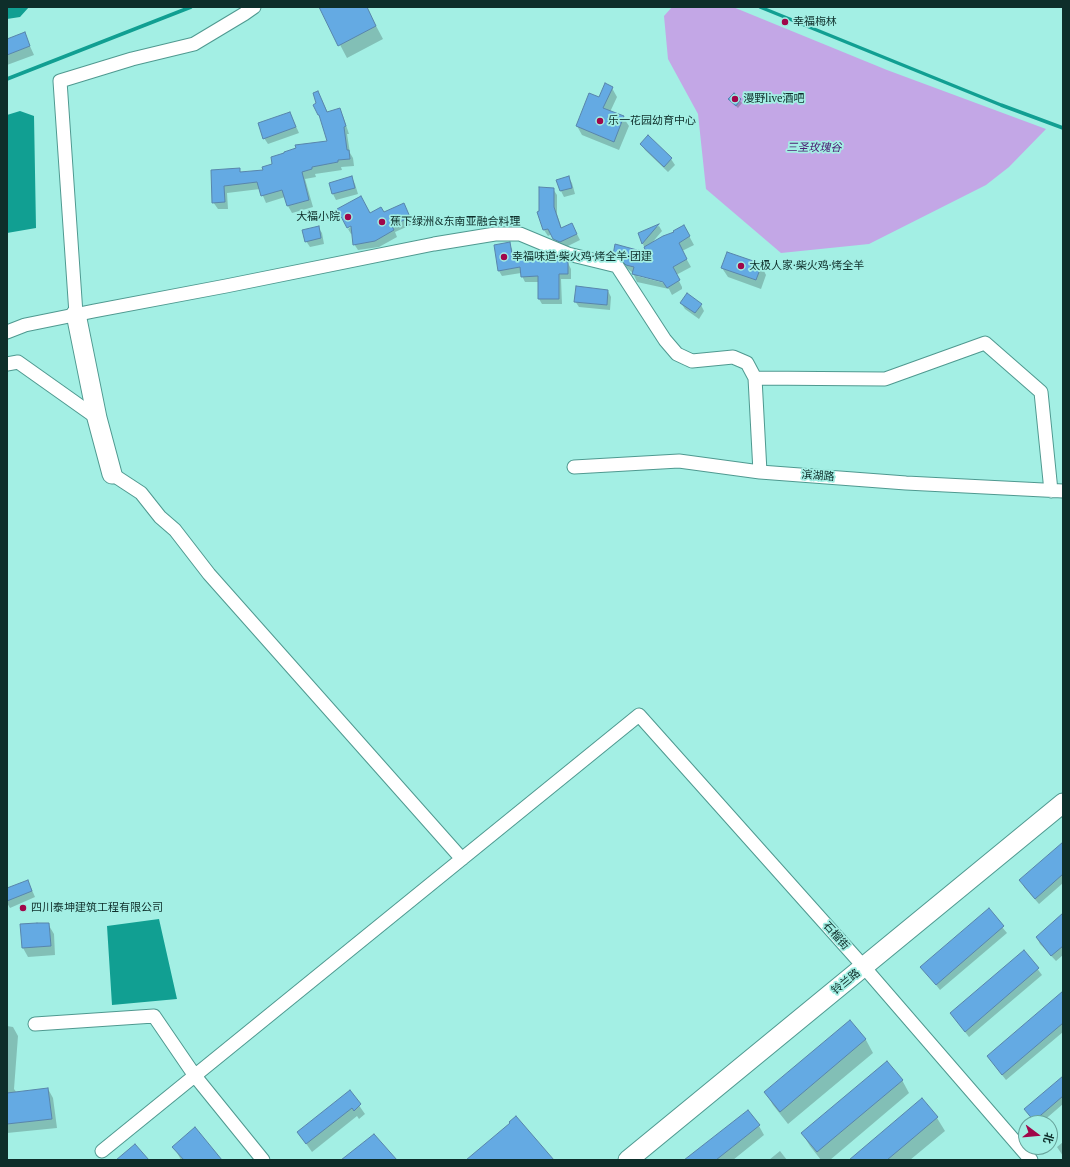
<!DOCTYPE html>
<html>
<head>
<meta charset="utf-8">
<style>
	body { margin:0 }
	#map { position:relative; width:1070px; height:1167px; overflow:hidden; background:#a3efe4; font-family:"PT Serif","Noto Sans SC",serif }
	canvas { display:block }
	.frame { position:absolute; inset:0; border:8px solid #0e2e2a; pointer-events:none }
	.north { position:absolute; left:1018px; top:1115px; width:40px; height:40px; box-sizing:border-box; background:#a3efe4; border:1px solid #67a29a; border-radius:50%; rotate:106deg; font-size:11px; font-weight:700; line-height:16px; text-align:center; color:#0e2e2a }
	.north::after { content:''; display:block; margin:auto; width:14px; height:18px; background:#a0074a; clip-path:polygon(50% 0,100% 100%,50% 72%,0 100%) }
</style>
</head>
<body>
<div id="map">
<canvas width="1070" height="1167"></canvas>
<div class="frame"></div>
<div class="north">北</div>
</div>
<script>
const context = document.querySelector('canvas').getContext('2d');
context.lineJoin = 'round';
function fillPath(path, color) {
  context.fillStyle = color;
  context.fill(path, 'evenodd');
}
function poly(rows) {
  const path = new Path2D();
  for (const r of rows) {
    path.moveTo(r[0], r[1]);
    for (let i = 2; i < r.length; i += 2) path.lineTo(r[i], r[i + 1]);
  }
  return path;
}
function strokePath(path, color, width, dash) {
  context.strokeStyle = color;
  context.lineWidth = width;
  context.lineCap = dash ? 'butt' : 'round';
  context.setLineDash(dash || []);
  context.stroke(path);
}
function drawText(font, color, halo, rows, align = 'center') {
  context.font = font + ' "PT Serif","Noto Sans SC",serif';
  context.lineWidth = 3.5;
  context.setLineDash([]);
  context.textBaseline = 'middle';
  context.strokeStyle = halo;
  context.fillStyle = color;
  for (const [text, x, y, turn = 0] of rows) {
    context.save();
    context.translate(x, y);
    context.rotate((+turn || 0) * Math.PI / 180);
    context.textAlign = isNaN(turn) ? turn : align;
    if (halo) context.strokeText(text, 0, 0);
    context.fillText(text, 0, 0);
    context.restore();
  }
}
const green = poly([
	[672,7,733,7,887,70,1046,129,1009,167,986,185,869,244,781,253,706,189,698,114,668,59,664,16]
]);
const water = poly([
	[7,7,29,7,20,17,7,19],
	[20,111,34,116,36,228,7,233,7,115],
	[159,919,177,999,112,1005,107,926]
]);
const shadow = poly([
	[320,7,366,7,383,39,347,58],
	[24,33,34,55,7,65,7,40],
	[612,88,617,97,610,112,623,117,629,126,619,150,582,135,577,126,599,98],
	[734,94,742,103,738,108,729,99],
	[322,100,328,113,339,109,343,116,349,134,347,134,350,153,353,158,354,166,341,167,342,170,315,174,316,177,305,179,313,207,292,213,288,206,285,197,266,203,260,189,227,193,228,209,218,209,213,202,212,171,239,169,241,173,264,170,328,141,322,121,319,115],
	[290,113,299,133,268,144,264,138],
	[648,137,671,159,675,165,668,172,645,150,641,144],
	[568,177,572,183,575,194,564,197,561,191,558,181],
	[352,178,355,184,358,194,336,200,333,194],
	[553,189,557,195,557,214,562,229,575,230,580,240,564,248,558,245,552,234,548,236,544,230,538,212],
	[407,211,413,224,395,232,397,237,379,247,358,250,354,244,353,233,351,234,348,229,370,214],
	[659,226,662,231,651,244,675,233,688,234,694,245,682,251,691,267,676,275,682,287,682,289,672,295,669,289,637,282,633,273,623,265,618,263,614,255,637,251,647,254,639,234],
	[637,274,669,282,668,284,637,276],
	[318,227,322,233,324,244,310,247,306,241],
	[509,243,512,249,513,255,537,254,538,256,568,263,571,269,571,279,561,279,562,304,542,304,539,299,539,282,525,282,522,276,521,273,502,276,499,271],
	[761,265,766,275,761,289,728,277,722,268],
	[608,291,611,297,610,310,579,307,575,301],
	[681,303,701,305,704,311,699,319,685,309],
	[1063,843,1063,883,1039,904,1024,887,1021,880],
	[28,881,35,897,10,908,7,903,7,889],
	[988,910,1007,933,940,990,922,967],
	[1063,915,1063,955,1056,961,1040,944,1037,938],
	[48,924,54,934,55,955,28,957,23,948],
	[1024,951,1042,975,969,1037,951,1014],
	[1063,997,1063,1032,1006,1080,988,1057],
	[850,1021,866,1040,873,1053,788,1124,773,1105,766,1093],
	[7,1026,13,1027,18,1036,14,1089,17,1093,48,1089,53,1098,57,1128,7,1133],
	[1063,1077,1063,1104,1041,1123,1035,1123,1025,1109],
	[902,1080,909,1093,830,1160,821,1160,810,1146,802,1133],
	[349,1091,365,1114,359,1119,357,1116,312,1152,298,1132],
	[922,1100,937,1118,945,1131,910,1160,850,1160],
	[759,1126,764,1135,733,1160,691,1160],
	[1063,1142,1063,1156,1057,1147],
	[174,1147,221,1160,181,1160],
	[780,1151,787,1160,769,1160]
]);
const stream = poly([
	[760,7,1001,105,1063,128],
	[7,79,191,7]
]);
const building = poly([
	[319,7,367,7,376,26,338,46,319,7],
	[25,32,30,46,7,55,7,39,25,32],
	[605,83,613,87,603,108,624,116,614,142,576,126,589,93,599,97,605,83],
	[318,91,327,112,340,108,346,126,344,127,347,150,349,150,350,159,338,160,338,162,312,167,312,169,302,172,309,200,287,206,282,190,261,196,257,182,224,186,225,202,212,203,211,170,240,168,240,172,263,170,262,167,272,164,271,157,284,153,284,152,296,148,295,145,327,141,319,115,318,115,313,105,316,103,313,93,318,91],
	[734,93,741,99,736,106,728,99,734,93],
	[290,112,296,127,263,139,258,123,290,112],
	[648,135,672,158,664,167,640,144,648,135],
	[352,176,355,188,332,194,329,183,352,176],
	[569,176,572,188,560,191,556,180,569,176],
	[539,187,554,188,554,207,561,228,572,223,577,234,560,242,553,239,548,229,543,230,537,212,539,211,539,187],
	[361,196,370,213,381,207,384,212,404,203,410,217,392,226,394,230,375,241,353,245,351,226,347,228,337,209,361,196],
	[659,224,642,244,638,233,659,224],
	[684,225,690,236,679,243,687,259,673,267,680,280,667,288,663,282,632,274,634,267,626,265,618,257,613,255,615,244,637,250,636,252,638,250,646,252,644,247,663,236,674,232,673,231,684,225],
	[319,226,321,238,305,242,302,230,319,226],
	[510,242,512,254,537,253,533,255,550,255,568,262,568,274,559,274,559,299,538,299,538,276,521,277,520,267,498,271,494,245,510,242],
	[727,252,762,264,756,280,721,268,727,252],
	[576,286,608,290,607,305,574,302,576,286],
	[687,293,702,304,695,313,680,303,687,293],
	[1063,842,1063,874,1035,899,1019,880,1063,842],
	[28,880,32,891,7,901,7,888,28,880],
	[989,908,1004,926,936,985,920,967,989,908],
	[1063,913,1063,946,1051,956,1036,937,1063,913],
	[37,923,49,923,51,946,22,948,20,924,37,923],
	[1024,950,1039,968,965,1032,950,1013,1024,950],
	[1063,991,1063,1023,1002,1075,987,1056,1063,991],
	[850,1020,866,1039,780,1112,764,1092,850,1020],
	[887,1061,903,1080,817,1152,801,1133,887,1061],
	[1063,1076,1063,1096,1034,1121,1024,1109,1063,1076],
	[48,1088,52,1119,7,1124,7,1093,48,1088],
	[350,1090,361,1104,354,1111,352,1108,306,1144,297,1132,350,1090],
	[922,1098,938,1117,887,1160,849,1160,922,1098],
	[748,1110,760,1125,716,1160,684,1160,748,1110],
	[516,1116,554,1160,466,1160,510,1123,509,1122,516,1116],
	[195,1127,222,1160,184,1160,172,1147,195,1127],
	[374,1134,397,1160,341,1160,374,1134],
	[135,1144,149,1160,116,1160,135,1144]
]);
const street = poly([
	[76,314,60,81,132,59,194,44,244,14,254,7],
	[7,332,25,325,94,311,226,286,434,244,495,234,520,234,568,254,617,266,665,340,677,354,692,361,733,357,747,363,755,378,885,379,985,343,1041,392,1051,491],
	[7,364,18,362,97,418],
	[755,378,760,472],
	[574,467,679,461,760,472,906,483,1063,491],
	[112,474,141,493,160,517,175,530,209,574,462,859],
	[35,1024,154,1016,195,1076,263,1160],
	[102,1151,639,715,864,967,1031,1160]
]);
const secondary = poly([
	[76,314,97,418,112,474],
	[628,1160,1063,803]
]);
const markers = [
	[785,22,4,"#a0074a"],
	[735,99,4,"#a0074a"],
	[600,121,4,"#a0074a"],
	[348,217,4,"#a0074a"],
	[382,222,4,"#a0074a"],
	[504,257,4,"#a0074a"],
	[741,266,4,"#a0074a"],
	[23,908,4,"#a0074a"]
];
const poiNames = [
	["幸福梅林",793,22],
	["漫野live酒吧",743,99],
	["乐一花园幼育中心",608,121],
	["大福小院",340,217,"right"],
	["蕉下绿洲&东南亚融合料理",390,222],
	["幸福味道·柴火鸡·烤全羊·团建",512,257],
	["太极人家·柴火鸡·烤全羊",749,266],
	["四川泰坤建筑工程有限公司",31,908]
];
const parkNames = [
	["三圣玫瑰谷",814,148]
];
const streetNames = [
	["滨湖路",818,476,4],
	["石榴街",836,936,48],
	["铃兰路",846,982,-39]
];
fillPath(green, '#c3a7e6');
fillPath(water, '#119f92');
fillPath(shadow, '#0003');
strokePath(stream, '#119f92', 3.5);
fillPath(building, '#64aae3');
strokePath(building, '#5885ab', 1);
strokePath(street, '#4f9990', 15);
strokePath(secondary, '#4f9990', 21);
strokePath(street, '#fff', 13);
strokePath(secondary, '#fff', 19);
for (const [x, y, r, color] of markers) {
  const dot = new Path2D();
  dot.arc(x, y, r, 0, 2 * Math.PI);
  context.fillStyle = color;
  context.fill(dot);
  strokePath(dot, '#a3efe4', 1.5);
}
drawText('11px', '#0e2e2a', '#a3efe4', poiNames, 'left');
drawText('italic 11px', '#4d2074', '#a3efe4', parkNames);
drawText('11px', '#0e2e2a', '#a3efe4', streetNames);
</script>
</body>
</html>
